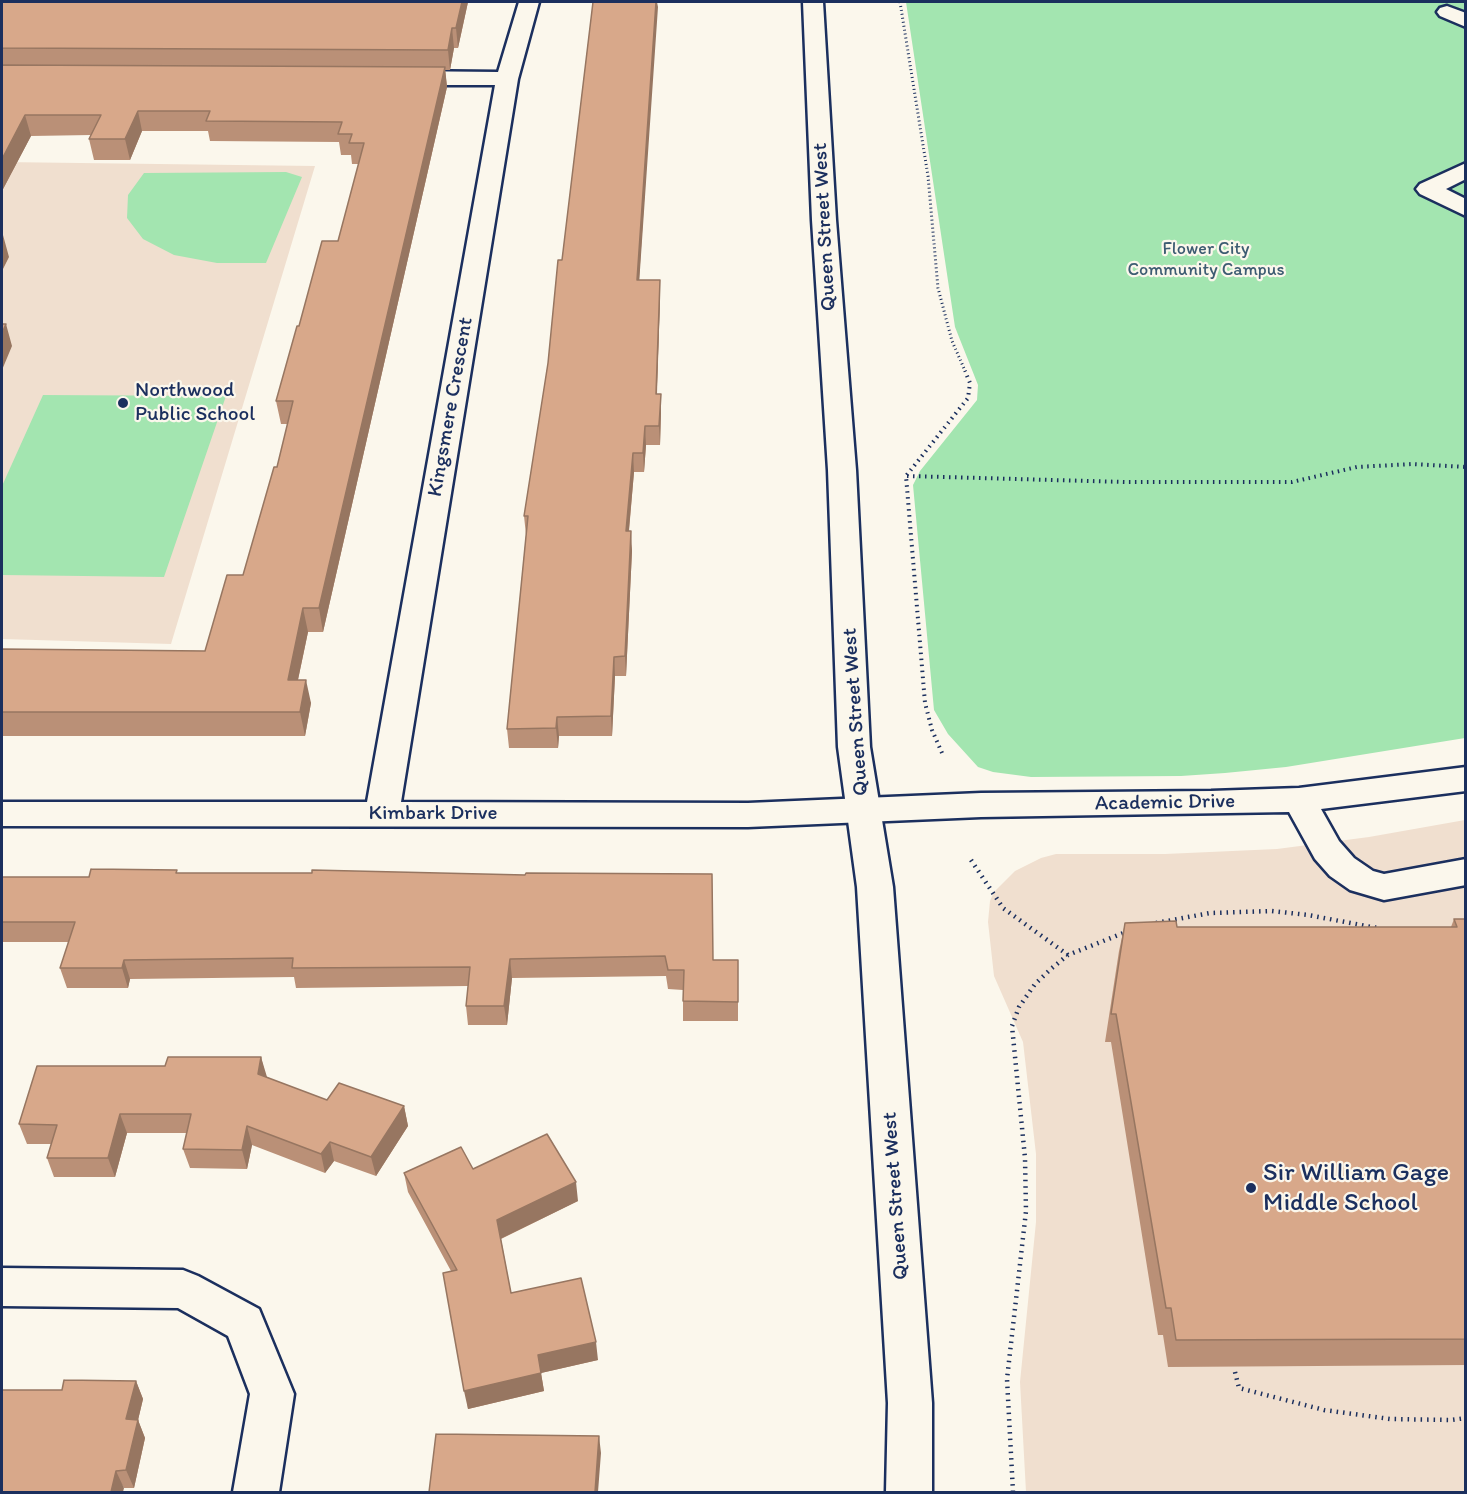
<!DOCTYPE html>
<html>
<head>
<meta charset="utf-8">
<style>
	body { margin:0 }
	#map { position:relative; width:1467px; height:1494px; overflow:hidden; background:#fbf7ec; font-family:Itim,sans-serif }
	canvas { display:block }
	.frame { position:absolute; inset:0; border:3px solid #1b2f5e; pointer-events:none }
</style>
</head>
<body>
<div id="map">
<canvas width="1467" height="1494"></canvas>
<div class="frame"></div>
</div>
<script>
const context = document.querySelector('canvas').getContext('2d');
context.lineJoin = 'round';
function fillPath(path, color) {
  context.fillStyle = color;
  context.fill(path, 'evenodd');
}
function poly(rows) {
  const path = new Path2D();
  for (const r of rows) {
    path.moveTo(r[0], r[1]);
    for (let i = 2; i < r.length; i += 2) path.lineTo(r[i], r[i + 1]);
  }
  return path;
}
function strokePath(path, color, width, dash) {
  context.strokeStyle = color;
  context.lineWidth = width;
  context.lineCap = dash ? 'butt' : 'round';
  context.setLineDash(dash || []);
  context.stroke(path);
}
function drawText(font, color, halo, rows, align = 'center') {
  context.font = font + ' Itim,sans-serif';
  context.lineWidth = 4.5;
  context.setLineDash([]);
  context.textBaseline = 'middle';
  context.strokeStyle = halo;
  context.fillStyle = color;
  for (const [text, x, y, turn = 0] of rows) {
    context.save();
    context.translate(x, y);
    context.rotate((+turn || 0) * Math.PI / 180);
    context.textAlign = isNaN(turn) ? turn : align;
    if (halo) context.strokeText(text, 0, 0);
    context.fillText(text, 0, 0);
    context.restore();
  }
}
const built = poly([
	[2,162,315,166,171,644,2,639],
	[1465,820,1465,1492,1026,1492,1020,1382,1036,1222,1036,1154,1023,1042,994,976,988,922,990,901,994,892,1015,871,1041,858,1056,854,1165,854,1277,849,1369,837]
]);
const green = poly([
	[906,2,1465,2,1465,738,1286,767,1225,773,1181,776,1031,777,993,772,978,767,948,734,934,710,913,485,920,471,977,400,978,385,955,327],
	[286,172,302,177,266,263,217,263,174,255,143,239,127,218,128,195,144,173],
	[43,395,226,396,164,577,2,575,2,486]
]);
const pathFar2 = poly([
	[900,2,928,176,938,288,952,341,966,373]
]);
const pathFar1 = poly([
	[907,476,1125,482,1292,482,1357,467,1412,464,1466,467],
	[942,753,932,730,925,703,906,476,968,398,970,383,965,371]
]);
const path = poly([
	[971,860,1003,908,1068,955],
	[1156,923,1210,913,1272,911,1308,915,1377,928],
	[1235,1372,1239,1388,1324,1410,1390,1419,1451,1420,1466,1418],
	[1013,1492,1007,1379,1026,1211,1025,1158,1012,1026,1019,1007,1035,984,1052,968,1068,955,1126,932]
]);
const minor = poly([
	[519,2,539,2,518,79,401,802,748,803,981,793,1211,791,1299,788,1466,767,1466,791,1321,809,1339,841,1354,858,1373,871,1384,874,1466,859,1466,885,1384,900,1350,890,1330,876,1315,859,1289,812,981,817,748,827,2,826,2,802,367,802,495,85,401,85,393,83,390,78,393,73,401,71,498,72,519,2],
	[1447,6,1466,13,1466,27,1440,16,1437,12,1440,8,1447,6],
	[1466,163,1466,179,1446,189,1466,199,1466,216,1420,194,1416,189,1420,184,1466,163],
	[2,1268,183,1270,198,1276,259,1309,294,1394,279,1492,233,1492,250,1394,228,1336,178,1308,2,1306,2,1268]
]);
const major = poly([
	[803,2,823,2,836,220,856,470,870,747,893,887,932,1403,932,1492,886,1492,888,1403,857,887,838,747,828,470,812,220,803,2]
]);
const wall = poly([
	[2,2,468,2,458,48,454,48,450,70,445,70,447,87,323,632,308,632,298,680,311,703,305,736,2,736,2,649,205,651,243,575,277,467,288,424,281,424,276,401,299,326,338,241,359,164,352,164,351,155,341,155,339,142,210,141,208,131,142,131,130,160,94,160,89,139,91,135,31,136,2,191],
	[593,2,657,2,639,280,660,299,657,394,661,412,660,445,646,445,644,472,634,472,629,531,632,551,626,676,615,676,612,736,559,736,558,748,509,748,507,729,526,535,524,516,548,363,562,260],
	[178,873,713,960,738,960,738,1021,683,1021,683,990,668,989,666,976,512,978,507,1025,468,1025,466,1006,468,986,296,988,294,977,130,979,128,988,67,988,60,968,69,942,2,942,2,877,89,877],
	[1454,919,1466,919,1466,1365,1168,1367,1163,1335,1158,1335,1111,1042,1105,1042,1119,951,1125,923,1177,927,1451,927],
	[261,1057,266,1078,327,1100,404,1106,408,1126,376,1176,334,1161,325,1173,252,1145,247,1169,190,1168,183,1149,187,1133,127,1133,115,1177,54,1177,47,1158,51,1144,27,1144,19,1124,165,1066],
	[473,1169,578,1201,501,1239,511,1293,598,1360,541,1373,544,1391,468,1409,451,1271,408,1192,404,1173],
	[136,1381,143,1399,138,1420,145,1438,134,1488,124,1488,62,1390]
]);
const shadedWall = poly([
	[462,2,468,2,458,48,456,28],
	[656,2,657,2,658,7,638,299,637,280],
	[452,28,454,48,450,70,448,50],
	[445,67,447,87,323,632,319,608],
	[138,111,142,131,130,160,125,139],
	[25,115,31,136,2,191,2,159],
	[3,235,9,257,2,271,2,238],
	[660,280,660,299,656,412,656,394],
	[6,324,12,346,2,370,2,333],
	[661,394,661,412,660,445,659,426],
	[645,426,646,445,644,472,643,453],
	[633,453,634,472,627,551,626,531],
	[631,531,632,551,626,676,625,656],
	[303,608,308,632,293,703,288,680],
	[614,657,615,676,612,736,611,716],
	[306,680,311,703,305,736,300,712],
	[557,717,559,736,558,748,556,728],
	[510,959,512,978,507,1025,504,1006],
	[124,960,130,979,128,988,122,968],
	[261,1057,267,1077,263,1094,258,1074],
	[404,1106,408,1126,376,1176,371,1157],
	[120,1114,127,1133,115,1177,108,1158],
	[247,1126,252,1145,247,1169,242,1150],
	[330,1142,334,1161,325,1173,321,1154],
	[576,1182,578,1201,500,1239,497,1220],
	[596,1342,598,1360,541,1373,544,1391,468,1409,464,1391,538,1355],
	[136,1381,143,1399,134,1437,126,1419],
	[138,1420,145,1438,134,1488,126,1470],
	[599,1436,601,1453,598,1492,595,1492],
	[116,1471,124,1488,123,1492,111,1492]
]);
const building = poly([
	[2,2,462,2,456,28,452,28,448,50,2,48,2,2],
	[593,2,656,2,637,280,660,280,656,394,661,394,659,426,645,426,643,453,633,453,626,531,631,531,625,656,614,657,611,716,557,717,556,728,507,729,528,516,524,516,548,363,558,260,562,260,593,2],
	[2,65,445,67,319,608,303,608,288,680,306,680,300,712,2,712,2,649,205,651,227,575,243,575,274,467,277,467,293,401,276,401,297,326,299,326,322,241,338,241,364,143,349,143,352,134,338,134,342,122,206,121,210,111,138,111,125,139,89,139,101,115,25,115,2,159,2,65],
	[2,324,6,324,2,333,2,324],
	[91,869,177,870,176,873,312,873,312,870,525,875,526,873,712,874,713,960,738,960,738,1002,683,1001,684,970,668,970,665,956,510,959,504,1006,466,1006,470,967,292,968,293,958,124,960,122,968,60,968,75,922,2,922,2,877,89,877,91,869],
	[1454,919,1466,919,1466,1339,1176,1340,1171,1308,1166,1308,1116,1014,1111,1014,1125,923,1176,921,1177,927,1457,927,1454,919],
	[168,1057,261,1057,258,1074,327,1100,339,1083,404,1106,371,1157,330,1142,321,1154,247,1126,242,1150,183,1149,191,1114,120,1114,108,1158,47,1158,57,1125,19,1124,37,1066,165,1066,168,1057],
	[547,1134,576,1182,497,1220,511,1293,581,1278,596,1342,538,1355,541,1373,464,1391,443,1273,457,1270,404,1173,461,1147,473,1169,547,1134],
	[64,1380,136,1381,126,1419,138,1420,126,1470,116,1471,111,1492,2,1492,2,1390,62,1390,64,1380],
	[436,1434,599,1436,595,1492,429,1492,436,1434]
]);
const markers = [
	[123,403,6,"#1b2f5e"],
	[1251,1188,6,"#1b2f5e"]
];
const farParknames = [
	["Flower City",1206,249],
	["Community Campus",1206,270]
];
const streetNames = [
	["Queen Street West",825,227,-93],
	["Kingsmere Crescent",451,407,-80],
	["Queen Street West",856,712,-94],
	["Academic Drive",1165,803,-1],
	["Kimbark Drive",433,814],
	["Queen Street West",896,1196,-94]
];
const poiNames = [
	["Northwood",135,391],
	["Public School",135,415]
];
const nearPoinames = [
	["Sir William Gage",1263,1173],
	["Middle School",1263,1203]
];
fillPath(built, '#f0dfcf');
fillPath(green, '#a3e5b0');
strokePath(minor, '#1b2f5e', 5);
strokePath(major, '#1b2f5e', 5);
strokePath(pathFar2, '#1b2f5e', 3, [1, 3]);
strokePath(pathFar1, '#1b2f5e', 4, [1.5, 4.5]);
strokePath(path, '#1b2f5e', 4.5, [1.5, 5]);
fillPath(minor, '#fbf7ec');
fillPath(major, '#fbf7ec');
fillPath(wall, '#ba9077');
fillPath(shadedWall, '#977661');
fillPath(building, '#d8a88a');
strokePath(building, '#977661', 1.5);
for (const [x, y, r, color] of markers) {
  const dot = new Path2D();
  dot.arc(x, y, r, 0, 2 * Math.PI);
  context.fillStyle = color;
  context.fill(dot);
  strokePath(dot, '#fbf7ec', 2);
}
drawText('18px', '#3d5c72', '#fbf7ec', farParknames);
drawText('21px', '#1b2f5e', '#fbf7ec', streetNames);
drawText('21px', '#1b2f5e', '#fbf7ec', poiNames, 'left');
drawText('26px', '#1b2f5e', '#fbf7ec', nearPoinames, 'left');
</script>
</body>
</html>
